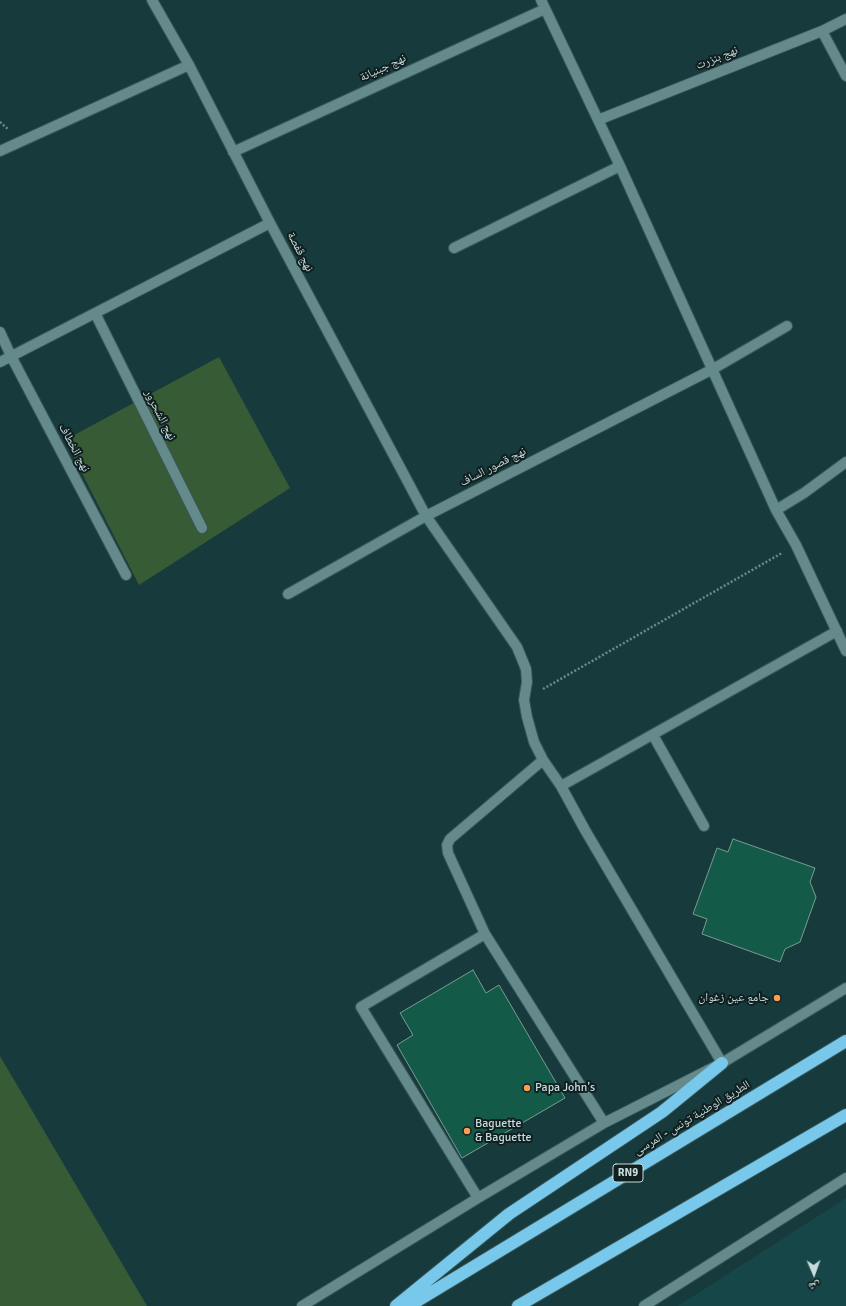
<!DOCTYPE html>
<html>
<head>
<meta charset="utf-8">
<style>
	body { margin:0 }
	#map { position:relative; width:846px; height:1306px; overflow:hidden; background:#173b3d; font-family:Signika,"Noto Naskh Arabic",sans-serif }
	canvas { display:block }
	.north { position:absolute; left:794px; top:1254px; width:40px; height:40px; -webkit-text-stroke:3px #101f20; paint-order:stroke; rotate:178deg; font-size:11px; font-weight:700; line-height:16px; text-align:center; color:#c8dbdc }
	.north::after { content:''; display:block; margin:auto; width:14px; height:18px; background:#c8dbdc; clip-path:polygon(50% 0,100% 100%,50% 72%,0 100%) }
</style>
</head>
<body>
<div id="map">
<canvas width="846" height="1306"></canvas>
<div class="north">ش</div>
</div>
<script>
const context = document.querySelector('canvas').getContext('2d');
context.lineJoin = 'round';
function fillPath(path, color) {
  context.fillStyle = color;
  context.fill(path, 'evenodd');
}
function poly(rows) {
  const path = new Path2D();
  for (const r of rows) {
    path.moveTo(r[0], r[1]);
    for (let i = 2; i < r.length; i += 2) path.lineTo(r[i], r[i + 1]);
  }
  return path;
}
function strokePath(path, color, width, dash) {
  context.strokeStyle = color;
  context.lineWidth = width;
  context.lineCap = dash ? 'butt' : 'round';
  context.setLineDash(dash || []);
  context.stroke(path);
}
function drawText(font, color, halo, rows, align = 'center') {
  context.font = font + ' Signika,"Noto Naskh Arabic",sans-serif';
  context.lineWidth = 4;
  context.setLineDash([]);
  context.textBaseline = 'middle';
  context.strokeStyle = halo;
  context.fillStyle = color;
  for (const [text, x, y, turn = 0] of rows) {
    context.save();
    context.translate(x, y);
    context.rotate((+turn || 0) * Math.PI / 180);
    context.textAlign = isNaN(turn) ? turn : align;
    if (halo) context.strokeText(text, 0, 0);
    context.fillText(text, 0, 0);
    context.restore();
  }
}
const built = poly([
	[846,1198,846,1306,678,1306]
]);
const green = poly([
	[219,357,290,488,139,585,65,440],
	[0,1056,147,1306,0,1306]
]);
const building = poly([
	[733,839,815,868,810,882,816,897,800,942,785,949,780,962,702,934,707,919,693,914,717,848,728,852,733,839],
	[473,970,486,993,499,985,565,1098,462,1158,397,1045,413,1035,400,1013,473,970]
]);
const path = poly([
	[0,122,9,130],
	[543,689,782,553]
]);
const minor = poly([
	[152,0,189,65,270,223,426,516,517,647,526,669,527,682,524,700,527,717,534,742,543,760,561,786,585,830,722,1063],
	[541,0,620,166,776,510,796,545,846,651],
	[822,31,846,76],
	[598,120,822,31,846,19],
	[0,151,189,65],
	[233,152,545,9],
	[454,248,620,166],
	[95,313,202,528],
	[0,332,11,356,126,575],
	[0,362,270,223],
	[776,510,804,493,846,462],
	[288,594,426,516,713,369,787,326],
	[653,735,704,826],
	[561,786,837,631],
	[485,934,448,853,447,845,450,839,543,760],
	[478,1198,361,1007,485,934,604,1123],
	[302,1306,478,1198,604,1123,722,1063,846,988],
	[644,1306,846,1178]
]);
const highway = poly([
	[396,1306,509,1214,662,1112,722,1063],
	[409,1306,846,1041],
	[518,1306,846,1115]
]);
const markers = [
	[777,998,4,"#fb9e50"],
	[527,1088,4,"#fb9e50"],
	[467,1131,4,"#fb9e50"]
];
const shields = [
	[628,1173,30]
];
const shieldNames = [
	["RN9",628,1173]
];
const streetNames = [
	["نهج بنزرت",717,58,-22],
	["نهج جبنيانة",383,68,-25],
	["نهج قفصة",300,252,62],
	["نهج الشحرور",160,415,63],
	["نهج الخطاف",74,448,62],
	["نهج قصور الساف",493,467,-27],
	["الطريق الوطنية تونس - المرسى",692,1118,-31]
];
const poiNames = [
	["جامع عين زغوان",769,998,"right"],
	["Papa John's",535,1088],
	["Baguette",475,1124],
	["& Baguette",475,1138]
];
fillPath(built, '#174649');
fillPath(green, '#365b35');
fillPath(building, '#145a49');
strokePath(building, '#7a9c90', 1);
strokePath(minor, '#385658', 12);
strokePath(highway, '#385658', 14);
strokePath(path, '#6d898b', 2.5, [2, 2]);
strokePath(minor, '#658a8c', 10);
strokePath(highway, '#78c8ec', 12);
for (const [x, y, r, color] of markers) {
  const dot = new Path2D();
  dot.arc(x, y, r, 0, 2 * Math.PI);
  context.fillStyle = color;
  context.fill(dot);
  strokePath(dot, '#101f20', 1.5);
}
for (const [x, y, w] of shields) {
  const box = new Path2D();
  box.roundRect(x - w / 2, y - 9, w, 18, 3);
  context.fillStyle = '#101f20';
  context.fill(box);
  strokePath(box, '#c8dbdc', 1);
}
drawText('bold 11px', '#c8dbdc', null, shieldNames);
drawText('12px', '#c8dbdc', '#101f20', streetNames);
drawText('12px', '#c8dbdc', '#101f20', poiNames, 'left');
</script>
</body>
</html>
